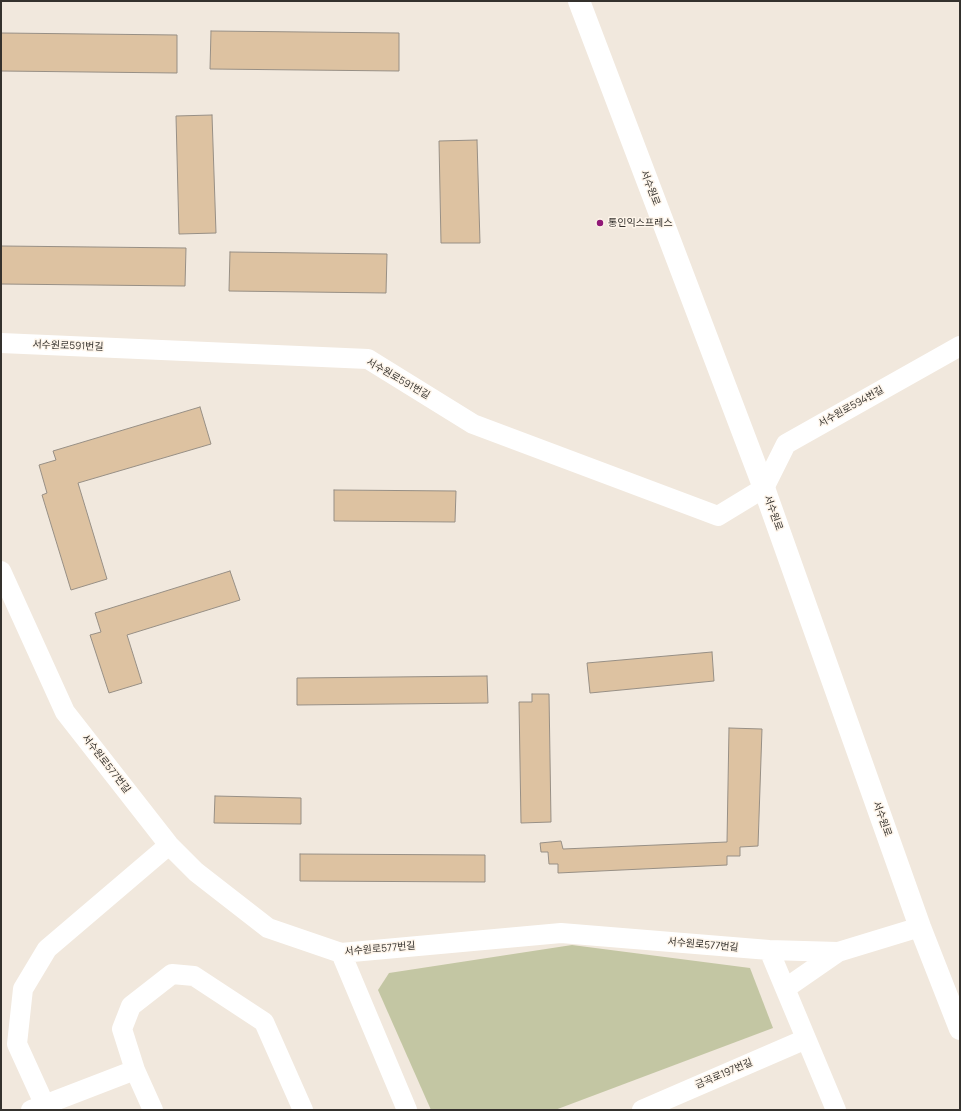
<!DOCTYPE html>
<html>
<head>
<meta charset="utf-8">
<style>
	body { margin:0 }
	#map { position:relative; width:961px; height:1111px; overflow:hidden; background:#f1e8dd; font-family:Manrope,sans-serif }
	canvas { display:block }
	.frame { position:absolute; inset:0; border:2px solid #34312d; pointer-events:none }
</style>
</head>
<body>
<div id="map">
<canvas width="961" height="1111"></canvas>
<div class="frame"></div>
</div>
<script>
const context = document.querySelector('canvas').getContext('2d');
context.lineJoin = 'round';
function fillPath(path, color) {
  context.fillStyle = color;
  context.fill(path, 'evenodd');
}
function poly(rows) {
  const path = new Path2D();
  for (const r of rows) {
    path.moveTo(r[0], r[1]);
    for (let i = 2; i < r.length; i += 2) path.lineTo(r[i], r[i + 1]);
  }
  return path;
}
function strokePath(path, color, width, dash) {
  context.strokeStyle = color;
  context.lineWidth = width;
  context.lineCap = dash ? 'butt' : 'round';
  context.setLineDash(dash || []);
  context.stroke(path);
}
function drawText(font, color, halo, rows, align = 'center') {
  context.font = font + ' Manrope,"Noto Sans KR",sans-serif';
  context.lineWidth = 3;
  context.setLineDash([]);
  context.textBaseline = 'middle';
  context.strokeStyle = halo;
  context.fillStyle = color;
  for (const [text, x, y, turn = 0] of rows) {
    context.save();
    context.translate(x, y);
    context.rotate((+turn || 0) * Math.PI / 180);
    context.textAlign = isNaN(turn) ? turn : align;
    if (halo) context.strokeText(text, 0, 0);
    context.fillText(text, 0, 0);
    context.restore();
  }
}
const green = poly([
	[572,945,750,968,773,1028,555,1110,431,1110,378,990,389,973]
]);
const building = poly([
	[211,31,399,33,399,71,210,69,211,31],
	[1,33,177,35,177,73,1,71,1,33],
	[212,115,216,233,179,234,176,116,212,115],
	[477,140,480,243,441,243,439,141,477,140],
	[1,246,186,248,185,286,1,284,1,246],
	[230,252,387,254,386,293,229,291,230,252],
	[200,407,211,444,78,483,107,579,71,590,42,495,47,493,39,465,56,460,53,451,200,407],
	[334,490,456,491,455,522,334,521,334,490],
	[230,571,240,600,127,635,142,683,109,693,90,635,101,632,95,613,230,571],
	[712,652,714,681,590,693,587,663,712,652],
	[487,676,488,703,297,705,297,678,487,676],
	[532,694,549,694,551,822,521,823,519,702,532,702,532,694],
	[729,728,762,729,758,846,740,847,740,856,727,856,727,865,558,873,558,864,549,864,548,852,541,852,540,843,561,841,563,849,727,842,729,728],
	[215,796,301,798,301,824,214,823,215,796],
	[300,854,485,855,485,882,300,881,300,854]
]);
const street = poly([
	[1,343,368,359,473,424,718,516,764,488,786,444,960,346],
	[1,571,65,712,169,845,196,872,268,928,341,953,561,933,769,950,838,952,920,927],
	[769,950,836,1110],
	[341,953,407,1110],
	[786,988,838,952],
	[31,1110,135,1070],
	[47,1110,17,1044,23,989,47,949,169,845],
	[153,1110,135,1070,122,1029,131,1006,172,974,194,976,264,1022,303,1110],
	[642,1110,806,1039]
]);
const secondary = poly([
	[579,1,764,488,920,927,960,1029]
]);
const markers = [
	[600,223,4,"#911876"]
];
const streetNames = [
	["서수원로",650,188,69],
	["서수원로591번길",68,346,2],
	["서수원로591번길",398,379,30],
	["서수원로594번길",851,407,-29],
	["서수원로",773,513,70],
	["서수원로577번길",106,764,52],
	["서수원로",882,819,70],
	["서수원로577번길",703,945,5],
	["서수원로577번길",380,949,-5],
	["금곡로197번길",724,1074,-23]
];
const poiNames = [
	["통인익스프레스",608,223]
];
fillPath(green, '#c3c6a3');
fillPath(building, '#ddc2a1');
strokePath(building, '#978f85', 1);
strokePath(street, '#fff', 20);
strokePath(secondary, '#fff', 22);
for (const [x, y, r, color] of markers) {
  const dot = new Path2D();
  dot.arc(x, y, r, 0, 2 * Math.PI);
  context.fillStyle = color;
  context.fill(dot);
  strokePath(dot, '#fef5ea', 1.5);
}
drawText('10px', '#34312d', '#fef5ea', streetNames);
drawText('10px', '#34312d', '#fef5ea', poiNames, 'left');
</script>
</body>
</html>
